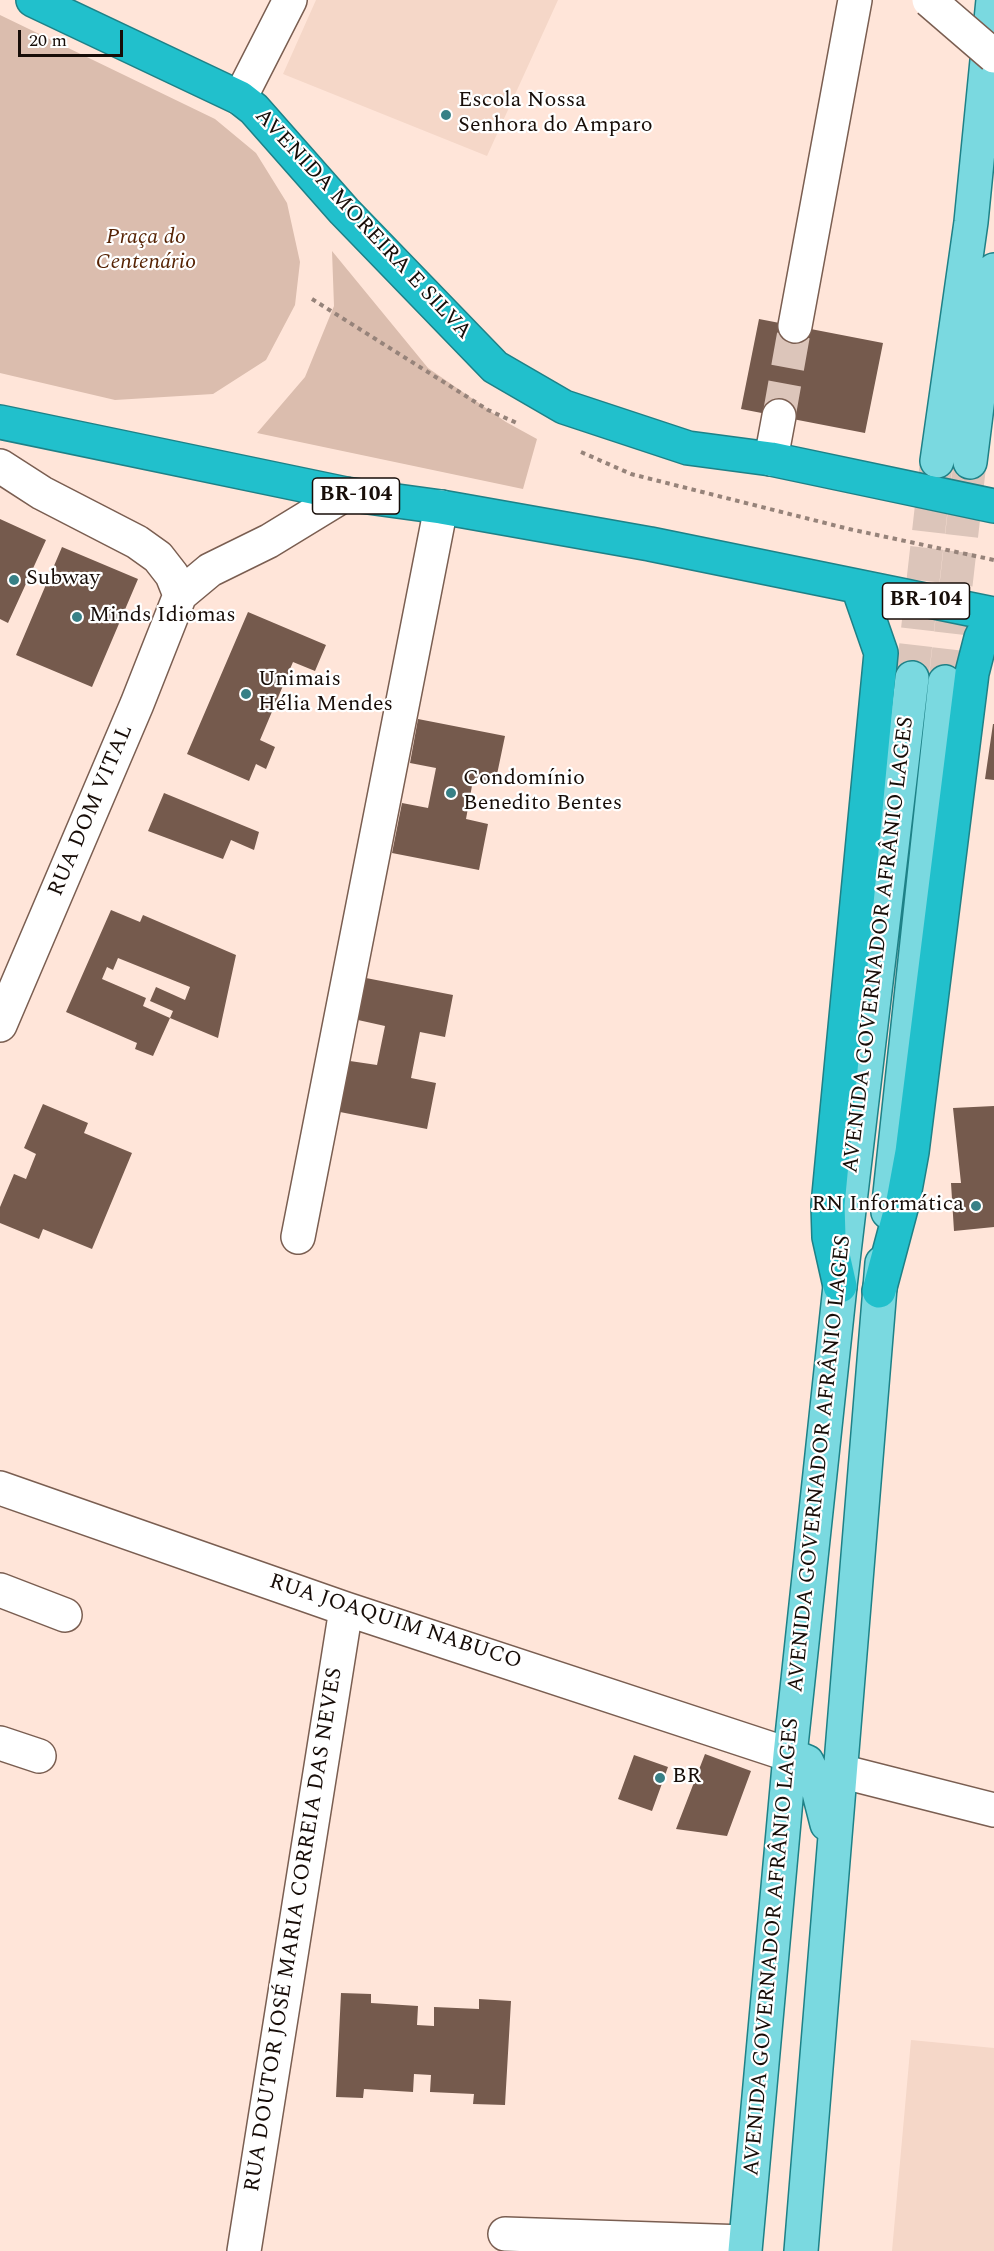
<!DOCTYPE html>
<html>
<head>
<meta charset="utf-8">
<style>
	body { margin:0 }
	#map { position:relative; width:994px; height:2251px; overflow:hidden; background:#ffe5d9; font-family:Spectral,serif }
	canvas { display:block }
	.scale { position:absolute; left:18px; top:30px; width:105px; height:27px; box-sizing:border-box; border:3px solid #170d08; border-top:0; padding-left:8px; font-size:18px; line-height:21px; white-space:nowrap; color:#170d08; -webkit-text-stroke:4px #fff; paint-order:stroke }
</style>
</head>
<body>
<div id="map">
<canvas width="994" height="2251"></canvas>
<div class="scale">20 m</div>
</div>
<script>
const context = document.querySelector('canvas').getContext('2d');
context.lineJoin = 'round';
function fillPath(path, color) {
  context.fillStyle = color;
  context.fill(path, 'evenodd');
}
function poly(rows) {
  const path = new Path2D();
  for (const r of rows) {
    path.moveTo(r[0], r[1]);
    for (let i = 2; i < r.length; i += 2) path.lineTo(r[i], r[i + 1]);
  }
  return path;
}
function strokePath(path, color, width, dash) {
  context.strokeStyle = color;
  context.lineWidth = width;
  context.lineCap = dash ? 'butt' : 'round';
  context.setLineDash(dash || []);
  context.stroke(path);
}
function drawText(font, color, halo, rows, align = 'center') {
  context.font = font + ' Spectral,serif';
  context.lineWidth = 4.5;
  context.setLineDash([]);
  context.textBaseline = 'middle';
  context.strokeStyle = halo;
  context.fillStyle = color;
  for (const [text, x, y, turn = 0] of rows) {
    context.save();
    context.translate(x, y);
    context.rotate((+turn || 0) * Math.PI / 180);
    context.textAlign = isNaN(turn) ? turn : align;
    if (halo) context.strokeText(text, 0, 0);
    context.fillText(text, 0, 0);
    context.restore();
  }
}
const built = poly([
	[316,0,558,0,487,156,283,74],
	[911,2040,994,2048,994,2251,892,2251]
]);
const green = poly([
	[0,15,215,119,256,153,287,203,300,262,295,305,266,360,213,394,115,400,0,373],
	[332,251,428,368,506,422,537,439,523,489,257,433,305,377,334,306]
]);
const building = poly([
	[759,319,883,343,865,433,741,409],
	[0,519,46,540,8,623,0,619],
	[62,547,138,579,92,687,16,655],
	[248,612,326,645,315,671,293,662,260,740,275,747,266,769,256,764,249,781,187,754],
	[418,719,505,736,495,784,473,780,466,819,488,824,479,870,392,853,402,803,428,808,436,768,410,763],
	[993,724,994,724,994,780,985,779],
	[164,793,259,832,254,850,231,840,223,859,148,831],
	[111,910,140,922,143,915,236,955,218,1038,170,1018,153,1056,135,1049,137,1043,66,1012],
	[118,958,190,987,185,1000,156,987,150,1001,173,1011,170,1018,143,1006,146,998,102,979,107,967,113,970],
	[366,978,453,995,445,1037,420,1032,411,1078,436,1083,427,1129,340,1112,350,1061,377,1065,385,1026,358,1020],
	[43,1104,88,1123,84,1133,132,1153,92,1249,43,1229,39,1239,0,1223,0,1207,14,1174,26,1179,36,1154,24,1148],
	[994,1106,994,1227,954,1231,951,1183,961,1183,953,1108],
	[705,1754,751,1771,727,1836,676,1829],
	[634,1755,668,1767,652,1811,618,1799],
	[341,1993,371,1994,371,2003,418,2006,417,2025,434,2026,434,2007,479,2009,479,1999,511,2001,505,2105,473,2104,474,2094,430,2092,431,2075,414,2074,413,2092,364,2089,363,2098,336,2097]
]);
const minorTunnel = poly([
	[779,416,795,326]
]);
const majorTunnel = poly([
	[912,678,936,466],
	[945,682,970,462]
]);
const path = poly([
	[312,299,488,410,519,424],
	[581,452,631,474,849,529,994,560]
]);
const minor = poly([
	[240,98,290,0],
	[795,326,855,0],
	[771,459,779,416],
	[0,466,42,493,137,542,158,557,172,575,180,595],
	[0,1025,137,704,180,595,210,570,269,541,346,494],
	[298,1237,441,507],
	[0,1488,346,1609,790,1755],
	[0,1590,65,1615],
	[0,1743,39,1756],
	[840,1771,994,1810],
	[505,2234,745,2242],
	[244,2251,346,1609]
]);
const major = poly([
	[937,461,971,222,993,0],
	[970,462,994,270],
	[888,1212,945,682],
	[790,1755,807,1762,816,1781,827,1824],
	[745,2251,790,1755,840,1286,912,678],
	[801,2251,882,1263]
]);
const highway = poly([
	[33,0,240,98,254,109,344,211,495,367,564,407,688,448,771,459,994,506],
	[0,422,346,494,441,507,650,544,994,614],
	[840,1286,829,1237,828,1205,881,653,858,587],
	[879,1291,903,1201,912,1152,972,673,981,638,993,614]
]);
const minorBridge = poly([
	[929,0,994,56]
]);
const markers = [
	[446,115,6,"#378086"],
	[14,580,6,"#378086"],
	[77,617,6,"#378086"],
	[246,694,6,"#378086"],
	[451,793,6,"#378086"],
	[976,1206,6,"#378086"],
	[660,1778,6,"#378086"]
];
const shields = [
	[356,496,87],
	[926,601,87]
];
const shieldNames = [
	["BR-104",356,496],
	["BR-104",926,601]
];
const poiNames = [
	["Escola Nossa",458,102],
	["Senhora do Amparo",458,127],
	["Subway",26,580],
	["Minds Idiomas",89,617],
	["Unimais",258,681],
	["Hélia Mendes",258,706],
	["Condomínio",463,780],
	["Benedito Bentes",463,805],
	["RN Informática",964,1206,"right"],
	["BR",672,1778]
];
const streetNames = [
	["AVENIDA MOREIRA E SILVA",362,225,47],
	["RUA DOM VITAL",92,811,-67],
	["AVENIDA GOVERNADOR AFRÂNIO LAGES",880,945,-83],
	["AVENIDA GOVERNADOR AFRÂNIO LAGES",821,1464,-84],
	["RUA JOAQUIM NABUCO",395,1623,18],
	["RUA DOUTOR JOSÉ MARIA CORREIA DAS NEVES",295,1930,-81],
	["AVENIDA GOVERNADOR AFRÂNIO LAGES",773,1947,-85]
];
const parkNames = [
	["Praça do",146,239],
	["Centenário",146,264]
];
fillPath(built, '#f5d7c8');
fillPath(green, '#dbbdae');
fillPath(building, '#755a4d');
strokePath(minorTunnel, '#dcc5ba', 33, [33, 16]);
strokePath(majorTunnel, '#dcc5ba', 33, [33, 16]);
strokePath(minor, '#7a5e51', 36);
strokePath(major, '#1e8187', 36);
strokePath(highway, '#1e8187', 36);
strokePath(path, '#96837a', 4, [4.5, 4.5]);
strokePath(minor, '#fff', 33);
strokePath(major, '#7ad9e0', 33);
strokePath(highway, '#21c0cc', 33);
strokePath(minorBridge, '#7a5e51', 36, []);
strokePath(minorBridge, '#fff', 33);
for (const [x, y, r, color] of markers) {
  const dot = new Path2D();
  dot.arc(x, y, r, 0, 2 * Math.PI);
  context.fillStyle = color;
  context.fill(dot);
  strokePath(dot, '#fff', 2);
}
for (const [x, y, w] of shields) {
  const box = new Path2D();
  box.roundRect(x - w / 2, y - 18, w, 36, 4.5);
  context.fillStyle = '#fff';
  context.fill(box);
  strokePath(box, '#170d08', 1.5);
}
drawText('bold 21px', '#170d08', null, shieldNames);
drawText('22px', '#170d08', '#fff', poiNames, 'left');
drawText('22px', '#170d08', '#fff', streetNames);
drawText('italic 22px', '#562304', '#fff', parkNames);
</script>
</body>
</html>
